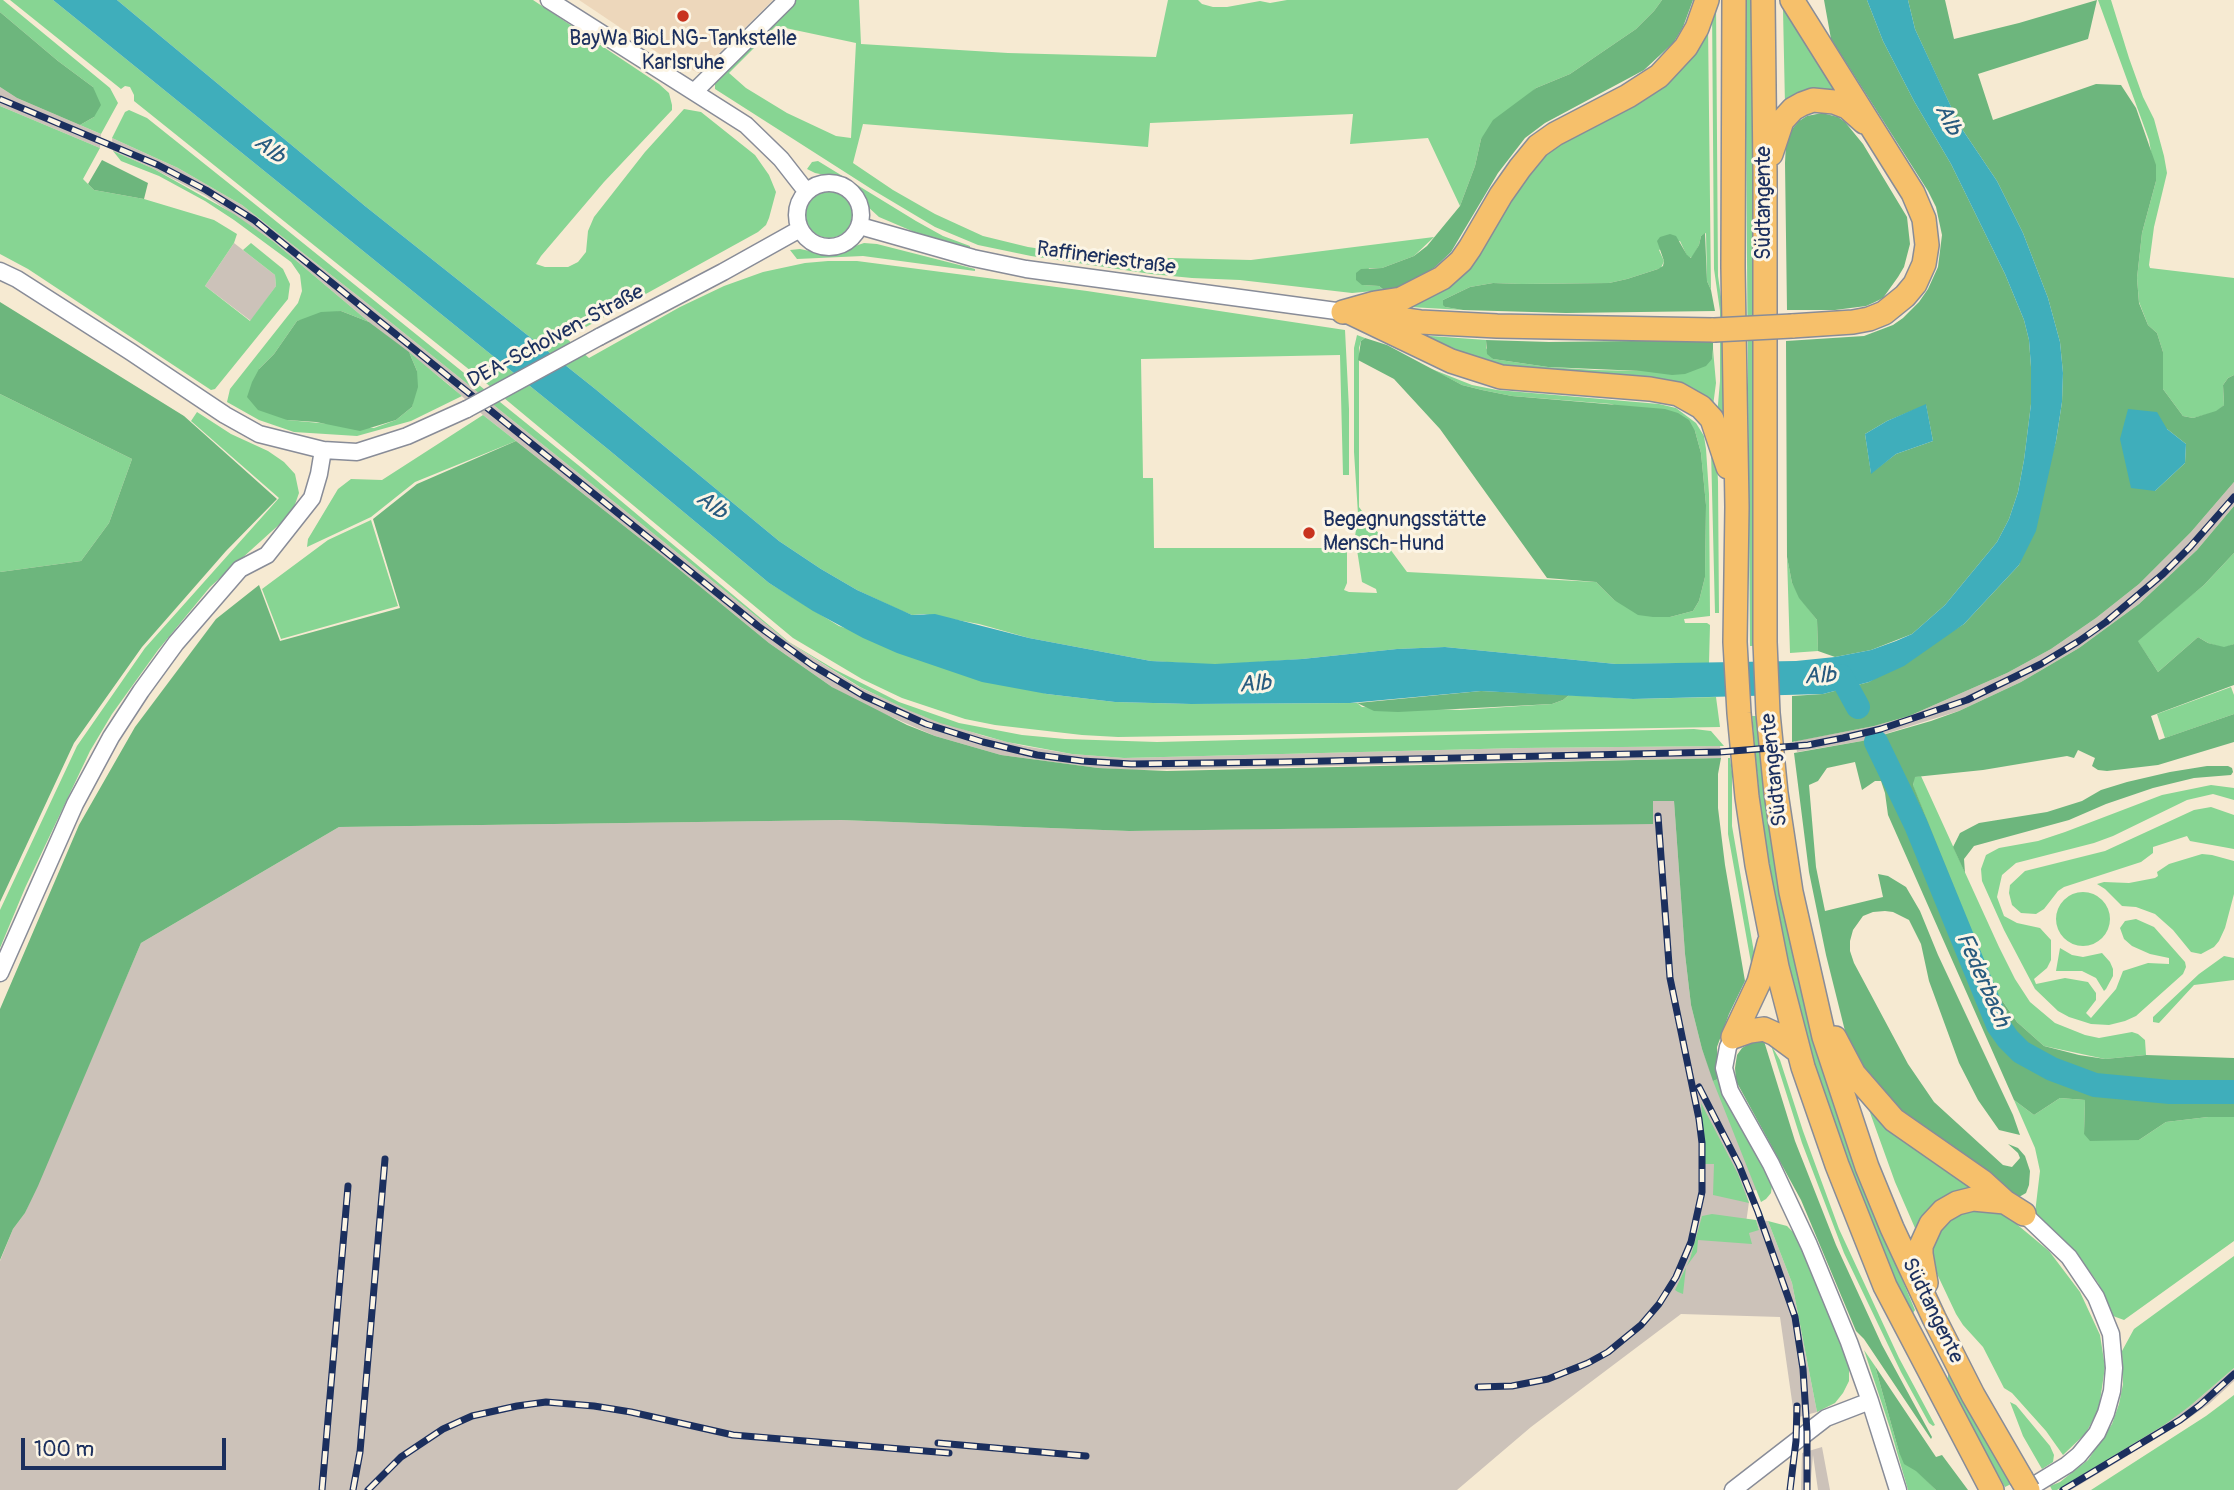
<!DOCTYPE html>
<html>
<head>
<meta charset="utf-8">
<style>
	body { margin:0 }
	#map { position:relative; width:2234px; height:1490px; overflow:hidden; background:#f6ead2; font-family:Pangolin,sans-serif }
	canvas { display:block }
	.scale { position:absolute; left:21px; top:1438px; width:205px; height:32px; box-sizing:border-box; border:4px solid #1b2f5e; border-top:0; padding-left:9px; font-size:21px; line-height:24px; white-space:nowrap; color:#1b2f5e; -webkit-text-stroke:5px #fcf5e5; paint-order:stroke }
</style>
</head>
<body>
<div id="map">
<canvas width="2234" height="1490"></canvas>
<div class="scale">100 m</div>
</div>
<script>
const context = document.querySelector('canvas').getContext('2d');
context.lineJoin = 'round';
function fillPath(path, color) {
  context.fillStyle = color;
  context.fill(path, 'evenodd');
}
function poly(rows) {
  const path = new Path2D();
  for (const r of rows) {
    if (r.length === 3) {
      path.moveTo(r[0] + r[2], r[1]);
      path.arc(r[0], r[1], r[2], 0, 2 * Math.PI);
      continue;
    }
    path.moveTo(r[0], r[1]);
    for (let i = 2; i < r.length; i += 2) path.lineTo(r[i], r[i + 1]);
  }
  return path;
}
function strokePath(path, color, width, dash) {
  context.strokeStyle = color;
  context.lineWidth = width;
  context.lineCap = dash ? 'butt' : 'round';
  context.setLineDash(dash || []);
  context.stroke(path);
}
function drawText(font, color, halo, rows, align = 'center') {
  context.font = font + ' Pangolin,sans-serif';
  context.lineWidth = 6;
  context.setLineDash([]);
  context.textBaseline = 'middle';
  context.strokeStyle = halo;
  context.fillStyle = color;
  for (const [text, x, y, turn = 0] of rows) {
    context.save();
    context.translate(x, y);
    context.rotate((+turn || 0) * Math.PI / 180);
    context.textAlign = isNaN(turn) ? turn : align;
    if (halo) context.strokeText(text, 0, 0);
    context.fillText(text, 0, 0);
    context.restore();
  }
}
const built = poly([
	[579,0,773,0,699,73,667,59]
]);
const industrial = poly([
	[0,87,17,98,101,134,100,148,0,106],
	[112,138,178,168,242,205,363,300,787,641,859,687,923,716,984,736,1024,746,1072,754,1124,758,1520,748,1720,746,1721,758,1133,770,1098,768,1001,755,935,736,864,705,832,687,769,643,675,566,483,415,447,383,369,322,274,242,206,196,154,169,113,151],
	[234,243,275,275,276,286,251,321,205,286],
	[2234,482,2234,506,2197,550,2139,604,2079,648,2021,682,1959,711,1862,741,1797,752,1795,741,1874,726,1909,716,2007,673,2051,649,2096,618,2139,584,2191,532],
	[1653,801,1674,801,1685,954,1691,1005,1702,1049,1714,1081,1718,1079,1724,1096,1772,1185,1746,1193,1749,1202,1746,1223,1759,1230,1756,1220,1768,1221,1792,1283,1817,1412,1799,1417,1794,1415,1780,1317,1681,1314,1531,1427,1457,1490,0,1490,0,1261,13,1229,25,1213,141,943,339,827,841,820,1129,831,1653,823],
	[2234,1368,2234,1381,2209,1404,2182,1423,2071,1490,2058,1490,2190,1406],
	[1822,1447,1830,1490,1818,1490,1813,1455,1810,1490,1801,1490,1802,1453]
]);
const green = poly([
	[0,0,3,0,110,88,118,103,101,134,80,125,94,117,93,87,58,61,0,12],
	[10,0,53,0,609,450,769,583,839,626,1047,694,1115,702,1191,704,1357,703,1362,707,1460,710,1552,704,1563,700,1569,695,1633,699,1716,697,1720,727,1118,737,1082,735,995,725,965,719,902,698,862,679,793,638,486,383,134,101,134,95,130,87,125,86,121,89],
	[117,0,533,0,659,84,669,93,672,105,672,110,604,182,541,256,536,264,545,267,568,267,578,262,586,252,588,231,594,217,645,152,684,109,701,112,755,155,769,175,776,192,769,218,766,225,758,232,566,338,589,358,680,307,724,286,763,272,805,263,828,261,857,261,1087,291,1345,330,1349,409,1349,475,1343,475,1340,355,1141,359,1143,478,1153,478,1154,548,1347,548,1347,583,1344,590,1349,592,1377,593,1376,589,1362,582,1355,537,1358,514,1354,452,1354,348,1357,335,1365,338,1361,341,1359,348,1359,507,1407,572,1596,582,1614,600,1670,617,1693,611,1699,601,1705,577,1706,505,1701,453,1695,431,1611,404,1512,396,1482,390,1462,385,1429,368,1472,385,1497,390,1659,404,1676,408,1696,423,1704,436,1706,449,1709,494,1710,616,1684,619,1685,623,1707,623,1710,625,1709,663,1616,664,1445,647,1397,649,1302,659,1215,665,1151,661,1029,638,979,624,924,614,912,615,902,611,857,590,821,569,779,541,594,388,365,206],
	[793,0,859,0,861,44,1008,53,1156,57,1168,0,1198,0,1202,4,1213,7,1227,7,1260,1,1270,3,1287,0,1662,0,1654,11,1636,29,1570,74,1536,88,1481,139,1475,166,1460,206,1428,138,1350,144,1353,114,1150,123,1148,147,863,124,853,163,893,190,935,214,983,236,1028,247,1089,256,1251,260,1434,237,1414,256,1382,268,1369,268,1363,285,1379,286,1384,290,1352,293,1240,280,1192,278,1151,274,1031,256,978,245,935,227,873,190,715,89,715,80],
	[776,26,856,43,851,138,836,136,787,113,746,88,729,73],
	[1716,0,1718,276,1723,311,1724,421,1717,416,1720,381,1720,311,1714,269,1712,5],
	[1745,0,1752,0,1757,646,1750,646],
	[2098,0,2111,0,2129,58,2143,97,2154,119,2164,156,2167,173,2154,227,2149,265,2150,268,2234,278,2234,375,2228,378,2223,385,2224,405,2216,412,2193,418,2183,416,2163,389,2163,352,2157,333,2148,325,2139,302,2137,278,2142,233,2156,181,2149,140],
	[1785,4,1842,95,1785,105,1783,9],
	[1708,23,1711,290,1707,281,1706,233,1701,236,1699,245,1692,258,1687,256,1680,241,1659,250,1664,261,1661,268,1627,279,1609,283,1522,284,1493,283,1470,287,1443,300,1445,307,1463,310,1410,307,1526,168],
	[0,106,100,148,83,179,94,190,144,199,214,220,237,234,234,243,205,286,250,321,276,286,275,275,243,250,251,243,283,269,290,284,288,299,215,389,211,390,28,269,0,254],
	[129,110,147,118,246,197,583,469,789,642,834,669,899,702,959,723,1022,735,1065,739,1157,742,1694,729,1711,731,1724,746,1520,748,1124,758,1072,754,1007,742,940,723,908,710,860,687,787,641,363,300,242,205,178,168,112,138,125,112],
	[113,151,154,169,234,214,274,242,369,322,341,311,297,321,274,354,259,369,287,420,374,428,396,420,412,407,417,371,409,352,462,396,411,421,357,436,294,432,259,420,227,402,230,389,298,303,302,291,300,275,291,262,234,220,205,201,159,176,121,161],
	[818,161,916,221,943,236,970,246,970,248,919,234,879,217,867,206,854,185,845,179,815,173,807,169,812,162],
	[829,215,23],
	[864,243,877,244,975,269,975,271,863,256,797,259,790,250,800,249,824,254,832,254],
	[1417,335,1486,340,1486,348,1493,359,1548,367,1595,370,1641,371,1712,359,1713,349,1716,383,1713,406,1491,369],
	[0,394,132,459,109,523,81,561,0,572],
	[197,412,231,434,268,451,284,462,295,474,299,493,292,513,210,587,158,650,112,714,90,751,25,888,0,948,0,910,77,746,145,648,279,498,191,421],
	[483,415,516,441,415,482,371,517,307,547,308,539,338,489,351,479,382,480],
	[1711,450,1717,459,1718,482,1719,613,1715,613],
	[371,520,398,606,281,639,262,589,328,540],
	[2234,553,2234,644,2224,648,2208,643,2198,637,2158,672,2137,640,2204,585],
	[1787,557,1792,583,1800,598,1817,620,1818,651,1790,653],
	[2231,687,2234,695,2234,714,2165,738,2157,714],
	[1752,716,1760,716,1788,929,1809,1018,1836,1109,1863,1187,1915,1310,1913,1313,1895,1280,1864,1209,1830,1116,1808,1046,1790,974,1774,894,1760,803],
	[1728,758,1730,758,1732,772,1732,826,1755,958,1753,974,1728,834],
	[1921,776,1999,947,2015,979,2030,1002,2055,1023,2085,1035,2099,1038,2132,1032,2138,1034,2145,1040,2146,1055,2105,1059,2044,1046,2017,1022,1997,993,1913,786,1914,777],
	[2211,785,2234,788,2234,800,2213,794,2187,800,2113,836,2094,843,2016,863,2002,875,1997,897,2004,916,2017,923,2040,928,2051,940,2051,960,2047,968,2034,979,2036,984,2065,978,2088,982,2096,993,2096,1000,2086,1013,2091,1018,2116,989,2123,971,2148,963,2169,964,2169,958,2150,954,2132,946,2124,939,2120,928,2125,921,2136,919,2154,927,2185,962,2186,967,2183,974,2136,1016,2125,1021,2109,1025,2091,1024,2069,1017,2058,1011,2035,989,2004,930,1982,881,1981,869,1986,855,1999,848,2038,841,2065,832,2162,795],
	[2211,807,2234,815,2234,849,2190,841,2187,836,2153,847,2153,853,2141,862,2064,887,2058,891,2044,909,2036,914,2021,913,2012,905,2009,893,2010,885,2025,871,2105,851,2194,810],
	[2202,854,2212,855,2234,861,2234,894,2225,928,2219,941,2214,947,2201,954,2191,952,2173,930,2155,914,2136,907,2122,906,2105,889,2097,884,2104,882,2129,883,2155,878,2158,876,2157,872,2169,864],
	[2083,919,27],
	[2060,948,2072,955,2083,957,2102,953,2110,962,2113,969,2113,976,2106,989,2104,991,2096,978,2082,971,2056,971],
	[2224,956,2234,958,2234,980,2194,985,2159,1023,2153,1022,2153,1017,2199,974],
	[1771,1045,1780,1060,1803,1131,1839,1229,1899,1358,1935,1425,1933,1426,1929,1423,1901,1372,1844,1253,1802,1143],
	[1718,1079,1724,1096,1772,1185,1771,1193,1766,1199,1761,1202,1713,1081],
	[1864,1096,1986,1192,1918,1235,1895,1182],
	[2060,1098,2085,1100,2084,1134,2139,1140,2166,1122,2208,1117,2234,1117,2234,1241,2124,1320,2113,1316,2098,1283,2075,1251,2035,1213,2040,1171,2035,1148,2014,1100,2034,1115],
	[1701,1103,1738,1174,1749,1203,1713,1195,1714,1164,1705,1164],
	[1967,1209,1998,1211,2008,1217,2049,1251,2080,1292,2100,1335,2105,1367,2099,1408,2086,1433,2063,1455,2046,1431,2012,1393,2004,1388,1983,1347,1963,1325,1956,1314,1930,1259,1929,1255,1940,1226],
	[1712,1214,1756,1220,1759,1230,1749,1233,1752,1244,1698,1240,1697,1252,1686,1267,1683,1294,1678,1292,1675,1290,1690,1259,1702,1216],
	[1768,1221,1787,1226,1796,1235,1846,1353,1849,1364,1849,1381,1843,1393,1835,1403,1817,1412,1792,1283],
	[2234,1256,2234,1368,2190,1406,2164,1425,2057,1490,2052,1490,2050,1486,2060,1482,2088,1460,2112,1424,2119,1404,2123,1384,2122,1351,2134,1329],
	[1864,1350,1875,1366,1899,1452,1936,1490,1908,1490,1890,1428],
	[1948,1373,2011,1484,2005,1487,1954,1395,1948,1381],
	[2234,1395,2234,1490,2091,1490,2206,1416],
	[2010,1402,2016,1405,2050,1446,2054,1455,2053,1462,2042,1469,2023,1436]
]);
const forest = poly([
	[1662,0,1693,0,1683,27,1674,42,1644,70,1545,123,1525,138,1498,173,1451,252,1434,268,1403,286,1384,290,1379,286,1362,285,1356,280,1356,273,1361,269,1382,268,1414,256,1427,246,1460,206,1475,166,1481,139,1493,120,1536,88,1570,74,1636,29,1654,11],
	[1824,0,1867,0,1883,41,1914,101,1951,164,2005,274,2024,320,2029,340,2031,367,2031,404,2024,460,2018,492,2009,519,1997,542,1945,605,1912,634,1871,650,1835,657,1818,651,1817,620,1799,598,1792,583,1787,557,1786,341,1864,336,1893,325,1903,318,1919,302,1928,289,1938,267,1942,235,1936,207,1928,191,1831,39],
	[1926,405,1933,441,1896,454,1871,473,1865,434,1887,421],
	[1908,0,1945,0,1954,39,2019,23,2097,0,2088,39,1978,74,1993,120,2096,84,2121,85,2136,108,2156,165,2156,181,2142,233,2137,278,2139,303,2148,325,2157,333,2163,352,2163,389,2183,416,2193,418,2216,411,2224,405,2223,385,2228,378,2234,375,2234,482,2191,532,2139,584,2096,618,2051,649,2007,673,1909,716,1874,726,1792,742,1792,696,1823,694,1869,682,1964,624,2019,565,2056,441,2062,402,2063,373,2060,342,2048,298,2023,233,1997,181,1960,126,1938,79,1915,29],
	[2167,429,2186,444,2185,463,2155,491],
	[0,12,58,61,93,87,101,105,94,117,80,125,17,98,0,87],
	[1822,113,1838,117,1845,122,1863,144,1907,217,1910,244,1904,267,1898,277,1883,298,1875,302,1866,306,1835,310,1787,310,1785,163,1786,143,1788,134,1799,121,1807,116],
	[102,160,148,183,144,199,94,190,88,184],
	[1705,233,1707,281,1711,290,1715,311,1566,313,1463,310,1445,307,1443,305,1443,300,1470,287,1493,283,1523,284,1609,283,1627,279,1658,269,1663,266,1664,261,1657,241,1660,237,1670,234,1676,236,1687,255,1691,258,1699,245,1701,236],
	[0,302,184,416,277,499,226,551,142,647,74,743,0,902,0,572,81,561,109,523,132,459,0,394],
	[341,311,369,322,409,352,417,371,418,387,412,407,396,420,360,431,316,422,287,420,258,410,247,397,252,382,259,369,274,354,297,321,321,312],
	[1365,338,1387,345,1462,385,1482,390,1512,396,1665,409,1678,413,1689,420,1695,431,1701,453,1706,505,1705,577,1699,601,1693,611,1670,617,1653,617,1638,615,1614,600,1596,582,1547,578,1440,429,1394,379,1358,360,1361,341],
	[1486,340,1549,342,1713,340,1713,349,1712,359,1706,366,1685,374,1672,375,1641,371,1548,367,1493,359,1487,354],
	[516,441,675,566,769,643,832,687,907,725,935,736,1001,755,1098,768,1167,771,1721,758,1718,774,1718,808,1725,865,1745,981,1729,1014,1717,1047,1718,1079,1713,1081,1702,1049,1691,1005,1685,954,1674,801,1653,801,1653,824,1129,831,841,820,339,827,141,943,38,1186,25,1213,13,1229,0,1260,0,1009,79,825,135,727,216,619,259,585,280,641,400,608,373,519,417,484],
	[2234,506,2234,553,2204,585,2138,641,2158,672,2198,637,2208,643,2224,647,2234,644,2234,685,2151,716,2159,740,2234,714,2234,742,2158,765,2107,771,2098,770,2092,766,2095,758,2078,750,2074,758,2067,756,1983,770,1915,777,1913,785,1997,993,2017,1022,2044,1046,2079,1055,2105,1059,2146,1055,2234,1058,2234,1117,2208,1117,2166,1122,2139,1140,2090,1141,2084,1134,2085,1100,2060,1098,2034,1115,2014,1100,1888,815,1885,793,1881,781,1875,781,1862,790,1855,762,1827,768,1818,781,1809,785,1816,867,1825,911,1883,897,1878,874,1888,876,1906,887,1920,911,1938,955,2013,1115,2020,1135,1999,1130,1978,1100,1959,1063,1929,981,1921,944,1909,920,1893,912,1885,911,1873,912,1863,916,1853,930,1850,941,1850,951,1854,963,1908,1064,1934,1102,2003,1165,2012,1167,2020,1158,2018,1153,2008,1144,2018,1148,2025,1156,2030,1171,2029,1185,2026,1193,2019,1197,2013,1196,1898,1113,1850,1051,1826,955,1809,872,1794,753,1862,741,1931,721,1959,711,2021,682,2079,648,2139,604,2197,550],
	[1481,691,1569,695,1563,700,1552,704,1398,712,1374,711,1357,703],
	[2207,766,2228,766,2232,768,2233,772,2231,775,2194,778,2153,788,2106,804,2069,820,1974,846,1964,859,1965,873,1953,847,1960,833,1979,823,2047,812,2082,801,2101,790,2127,782,2170,772],
	[1754,1041,1764,1041,1795,1141,1836,1245,1882,1345,1932,1437,1931,1439,1864,1339,1856,1331,1801,1200,1736,1081,1735,1068,1737,1055,1742,1048],
	[1875,1366,1936,1457,1942,1455,1968,1490,1936,1490,1916,1471,1904,1464,1899,1452]
]);
const water = poly([
	[53,0,117,0,365,206,594,388,779,541,821,569,857,590,912,615,935,614,1029,638,1151,661,1215,664,1302,659,1397,649,1445,647,1616,664,1796,661,1835,657,1871,650,1896,641,1912,634,1945,605,1997,542,2009,519,2018,492,2024,460,2031,404,2031,367,2029,340,2024,320,2005,274,1951,164,1914,101,1883,41,1867,0,1908,0,1915,29,1960,126,1997,181,2023,233,2048,298,2060,342,2063,373,2062,402,2056,441,2036,531,2019,565,1964,624,1904,666,1869,682,1823,694,1633,699,1481,691,1350,703,1191,704,1115,702,1047,694,982,682,897,653,863,638,813,611,769,583,609,450],
	[1926,404,1933,441,1896,454,1871,474,1865,434,1887,421],
	[2128,409,2157,412,2167,429,2186,444,2185,463,2155,491,2131,488,2120,439]
]);
const river = poly([
	[1841,676,1858,707],
	[1876,742,1916,825,1998,1025,2008,1039,2021,1052,2052,1069,2095,1085,2170,1092,2234,1092]
]);
const minor = poly([
	[549,0,746,125,781,159,806,191],
	[695,91,787,0],
	[829,215,32],
	[860,226,973,258,1026,269,1351,313],
	[0,271,17,279,131,352,225,415,259,434,323,450,357,452,407,436,467,409],
	[599,337,723,272,800,229],
	[0,973,75,804,111,737,141,691,176,643,240,569,267,555,312,498,319,474,323,450],
	[1733,1037,1728,1047,1724,1068,1730,1091,1771,1164,1809,1245,1849,1342,1870,1401,1898,1490],
	[2024,1214,2069,1257,2096,1297,2111,1334,2114,1368,2112,1391,2106,1413,2097,1433,2079,1455,2067,1465,2026,1490],
	[1733,1490,1826,1418,1870,1401]
]);
const highway = poly([
	[1734,0,1733,267,1737,507,1735,642,1739,713,1747,797,1757,865,1777,967,1803,1067,1837,1165,1885,1286,1992,1490],
	[1763,0,1765,172,1765,642,1768,713,1776,793,1791,892,1824,1037,1867,1167,1892,1228,1934,1318,1973,1395,2021,1478],
	[1771,154,1782,121,1793,109,1802,104,1813,100,1834,102,1847,107,1864,122],
	[1343,312,1375,303,1401,299,1442,278,1461,261,1470,248,1501,195,1520,168,1538,146,1555,134,1628,96,1659,76,1686,47,1697,28,1707,0],
	[1351,313,1451,361,1501,377,1650,389,1678,394,1701,407,1712,419,1728,467],
	[1368,315,1420,322,1497,326,1714,330],
	[1792,326,1853,322,1869,319,1884,313,1905,296,1915,284,1924,264,1927,245,1924,219,1913,193,1792,0],
	[1733,1037,1759,982,1769,943],
	[1733,1037,1750,1031,1764,1029,1775,1034,1798,1051],
	[1835,1038,1854,1074,1894,1120,1983,1182,2005,1202,2024,1214],
	[1926,1283,1921,1254,1921,1246,1931,1224,1943,1211,1957,1203,1973,1199,2005,1202]
]);
const rail = poly([
	[0,99,158,165,206,190,254,220,758,626,812,665,864,696,926,724,983,742,1037,755,1082,761,1131,764,1282,762,1720,752,1808,745,1843,738,1881,729,1967,700,2041,664,2079,641,2106,622,2163,574,2190,547,2234,497],
	[1699,1087,1739,1165,1758,1212,1795,1317,1803,1369,1807,1432,1807,1490],
	[1478,1387,1512,1386,1548,1379,1588,1363,1608,1352,1641,1325,1659,1304,1676,1277,1691,1242,1702,1192,1702,1143,1699,1119,1670,978,1658,816],
	[938,1443,1086,1456],
	[322,1490,348,1186],
	[353,1490,360,1452,385,1159],
	[368,1490,401,1457,443,1429,472,1416,517,1406,546,1402,594,1406,631,1412,733,1435,949,1453],
	[1790,1490,1796,1441,1797,1406],
	[2063,1490,2180,1420,2200,1405,2234,1374]
]);
const minorBridge = poly([
	[467,409,599,337]
]);
const highwayBridge = poly([
	[1714,330,1792,326],
	[2021,1478,2028,1490]
]);
const markers = [
	[683,16,7,"#c8321e"],
	[1309,533,7,"#c8321e"]
];
const poiNames = [
	["BayWa BioLNG-Tankstelle",683,40],
	["Karlsruhe",683,64],
	["Begegnungsstätte",1323,521,"left"],
	["Mensch-Hund",1323,545,"left"]
];
const streetNames = [
	["Südtangente",1765,203,-90],
	["Raffineriestraße",1106,259,8],
	["DEA-Scholven-Straße",556,337,-28],
	["Südtangente",1775,770,-96],
	["Südtangente",1932,1311,64]
];
const waterNames = [
	["Alb",1947,120,64],
	["Alb",269,150,39],
	["Alb",711,506,37],
	["Alb",1820,677,-3],
	["Alb",1255,685,-4],
	["Federbach",1982,980,66]
];
fillPath(built, '#edd7bb');
fillPath(industrial, '#ccc2b9');
fillPath(green, '#87d593');
fillPath(forest, '#6db67d');
fillPath(water, '#3faebb');
strokePath(river, '#3faebb', 24);
strokePath(minor, '#888c98', 19);
strokePath(highway, '#888c98', 26);
strokePath(minor, '#fff', 16);
strokePath(highway, '#f6c06b', 23);
strokePath(rail, '#1b2f5e', 7);
strokePath(rail, '#fcf5e5', 4.5, [13]);
strokePath(minorBridge, '#888c98', 19, []);
strokePath(highwayBridge, '#888c98', 26, []);
strokePath(minorBridge, '#fff', 16);
strokePath(highwayBridge, '#f6c06b', 23);
for (const [x, y, r, color] of markers) {
  const dot = new Path2D();
  dot.arc(x, y, r, 0, 2 * Math.PI);
  context.fillStyle = color;
  context.fill(dot);
  strokePath(dot, '#fcf5e5', 2.5);
}
drawText('21px', '#1b2f5e', '#fcf5e5', poiNames);
drawText('21px', '#1b2f5e', '#fcf5e5', streetNames);
drawText('italic 23px', '#285b7f', '#fcf5e5', waterNames);
</script>
</body>
</html>
